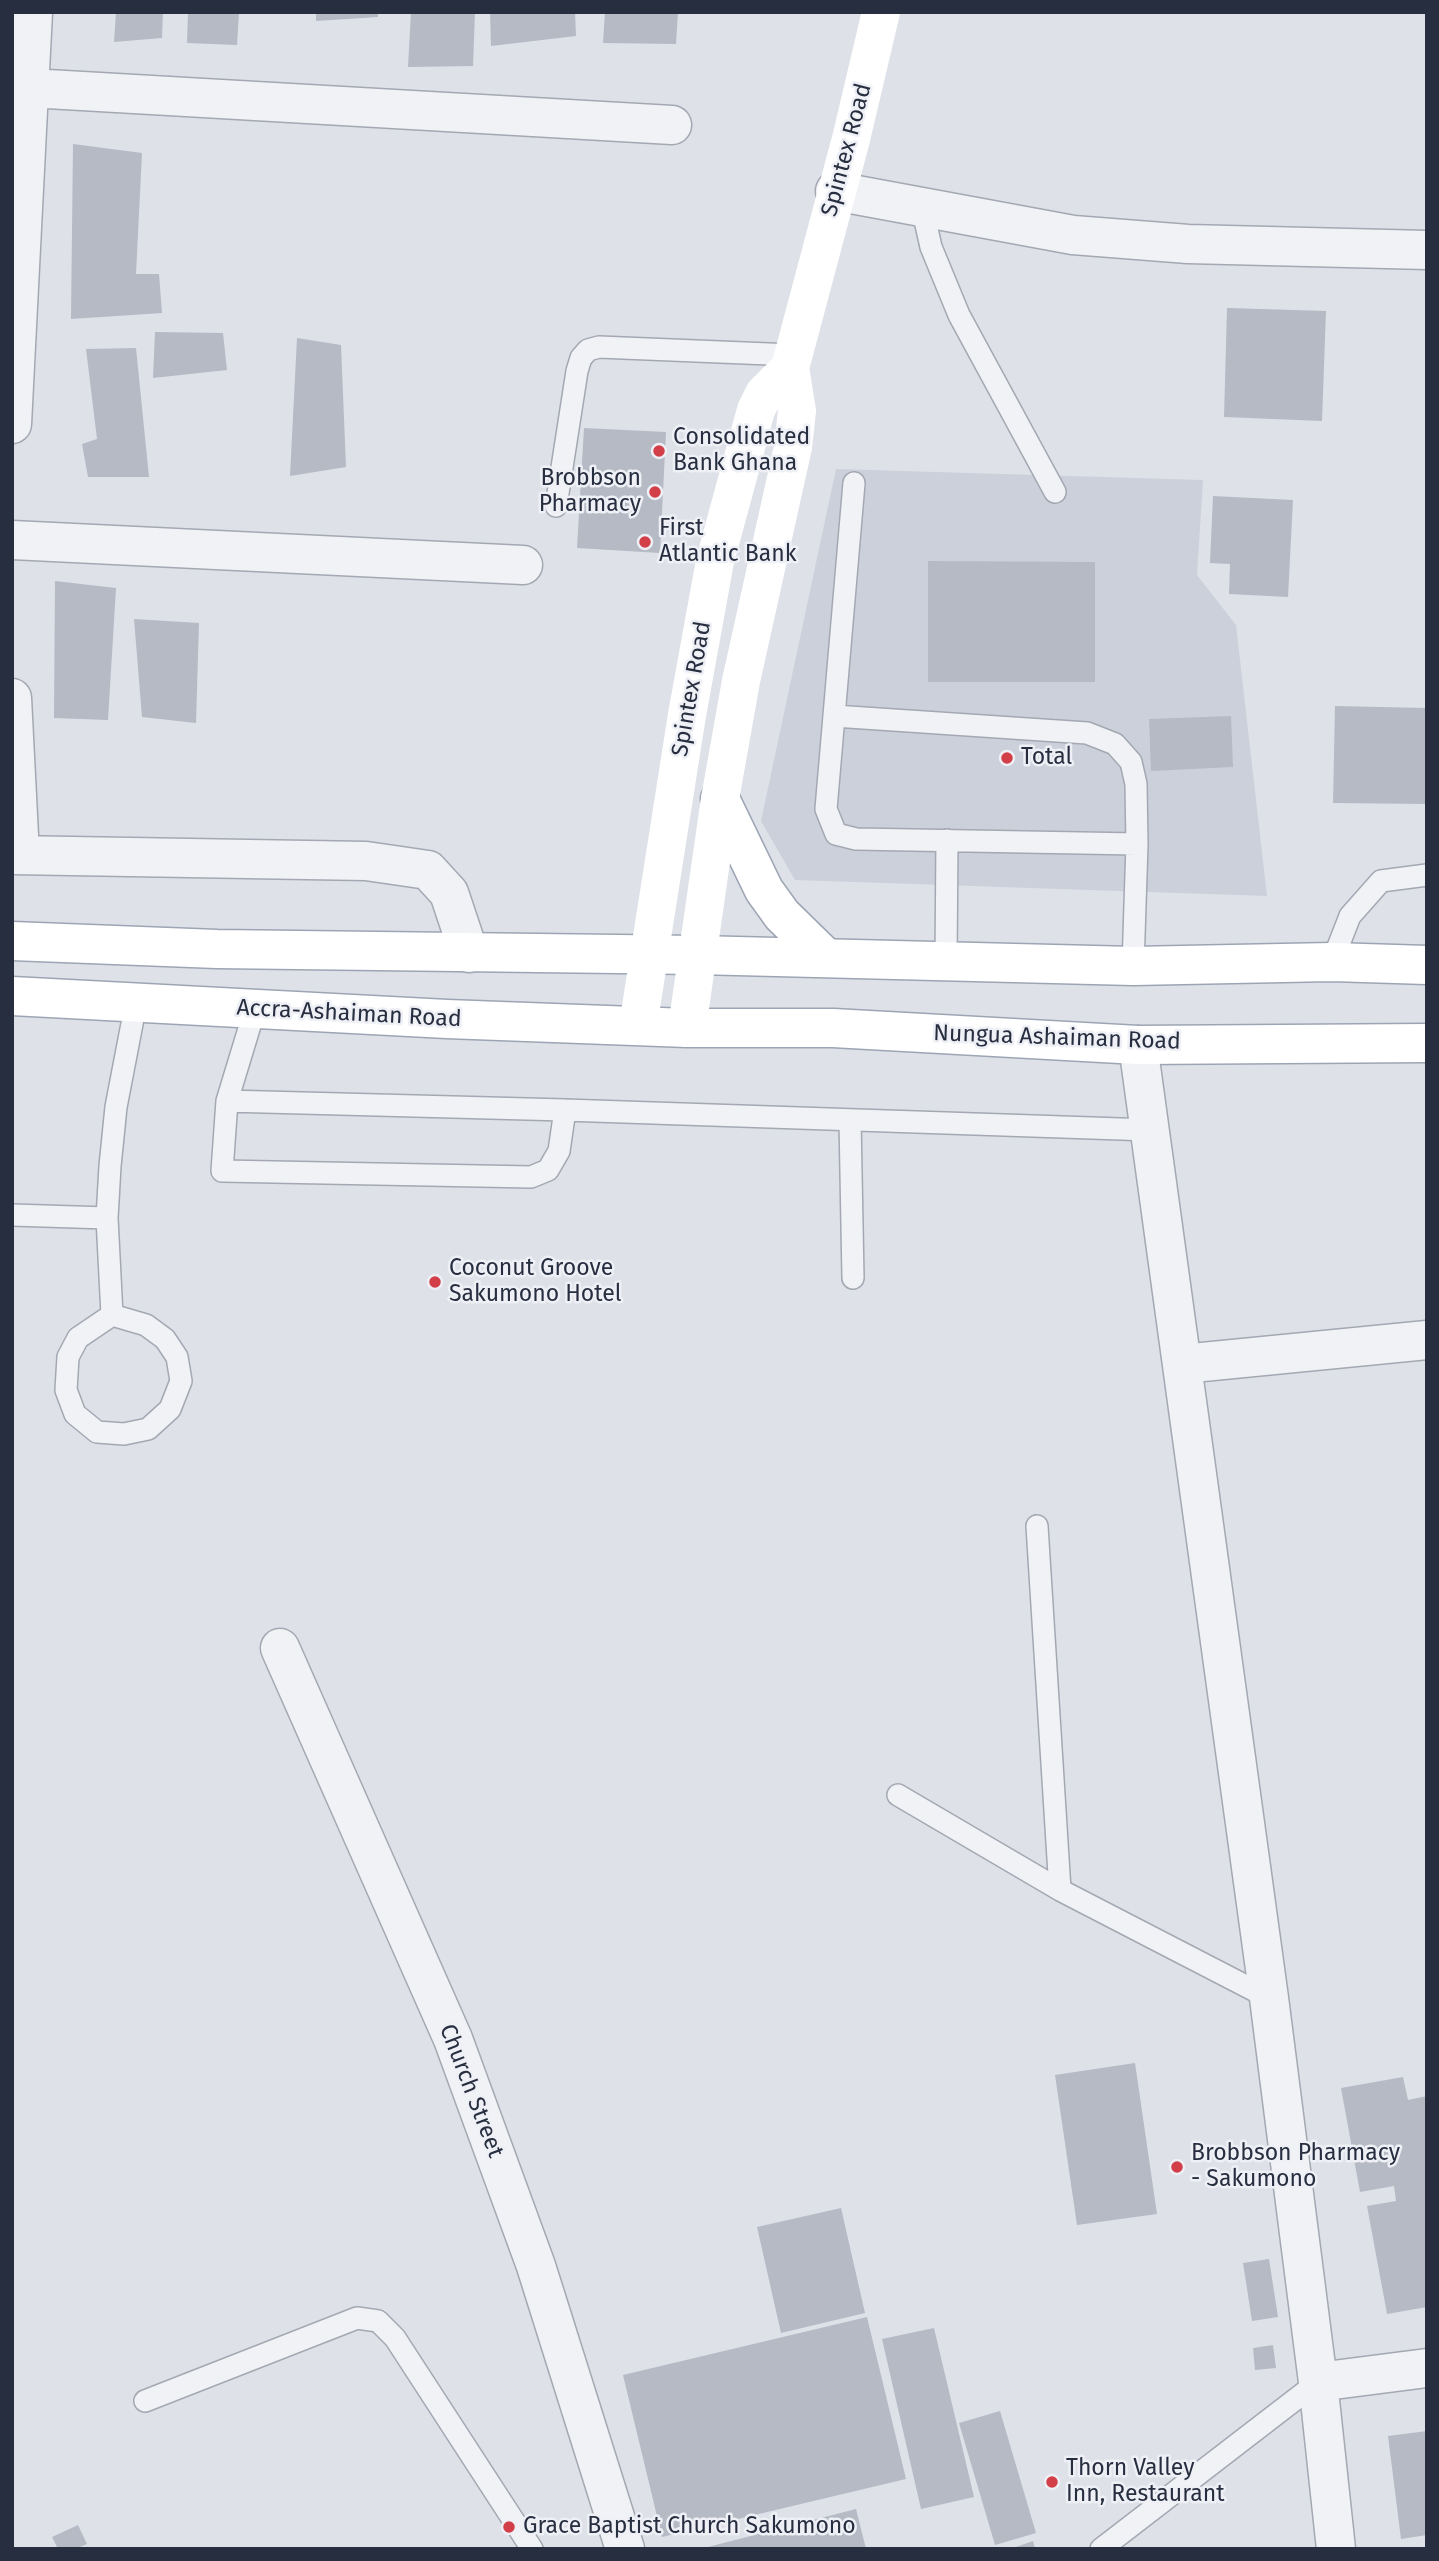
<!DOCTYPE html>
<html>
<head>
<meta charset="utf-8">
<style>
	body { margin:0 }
	#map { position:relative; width:1439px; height:2561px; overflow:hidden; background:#dee1e8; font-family:"Fira Sans",sans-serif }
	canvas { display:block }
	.frame { position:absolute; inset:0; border:14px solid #272e3f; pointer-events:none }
</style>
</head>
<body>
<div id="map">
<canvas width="1439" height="2561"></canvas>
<div class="frame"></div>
</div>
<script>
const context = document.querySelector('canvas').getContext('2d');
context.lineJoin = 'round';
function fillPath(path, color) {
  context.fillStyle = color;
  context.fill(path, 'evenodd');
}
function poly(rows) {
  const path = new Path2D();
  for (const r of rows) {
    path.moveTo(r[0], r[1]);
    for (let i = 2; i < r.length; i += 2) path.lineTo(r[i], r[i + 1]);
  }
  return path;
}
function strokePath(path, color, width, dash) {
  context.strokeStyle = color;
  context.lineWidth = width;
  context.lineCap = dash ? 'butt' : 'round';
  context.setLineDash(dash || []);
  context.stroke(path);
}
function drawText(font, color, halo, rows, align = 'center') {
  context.font = font + ' "Fira Sans",sans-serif';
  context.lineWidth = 5;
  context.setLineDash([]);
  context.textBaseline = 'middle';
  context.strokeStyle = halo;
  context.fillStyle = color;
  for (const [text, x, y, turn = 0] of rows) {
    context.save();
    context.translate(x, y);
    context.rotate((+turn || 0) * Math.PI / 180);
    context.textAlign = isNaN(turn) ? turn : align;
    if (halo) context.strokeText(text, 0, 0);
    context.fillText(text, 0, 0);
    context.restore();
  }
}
const built = poly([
	[836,469,1203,480,1197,575,1236,625,1267,896,795,880,761,821]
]);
const building = poly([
	[116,12,163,12,162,38,114,42],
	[188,12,239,12,237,45,187,43],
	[316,12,378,12,378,17,316,21],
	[411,12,475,12,473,66,408,67],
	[490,12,575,12,576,36,491,46],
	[605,12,678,12,676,44,603,43],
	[73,144,142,153,136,274,159,274,162,313,71,319],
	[1227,308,1326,311,1322,421,1224,417],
	[155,332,223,333,227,370,153,378],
	[297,338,341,345,346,467,290,476],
	[136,348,149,477,88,477,82,444,97,439,86,349],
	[584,428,666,432,660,553,577,548],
	[1213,496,1293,500,1288,597,1229,594,1230,564,1210,563],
	[928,561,1095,562,1095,682,928,682],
	[55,581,116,588,108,720,54,718],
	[134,619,199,623,196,723,142,717],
	[1335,706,1427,708,1427,804,1333,803],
	[1231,716,1233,767,1151,771,1149,719],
	[1135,2063,1157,2214,1077,2225,1055,2075],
	[1403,2077,1408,2100,1427,2096,1427,2307,1387,2314,1367,2206,1396,2201,1394,2186,1360,2192,1341,2088],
	[841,2208,865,2313,781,2333,757,2227],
	[1269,2259,1278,2317,1252,2321,1243,2263],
	[867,2317,906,2479,662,2537,623,2375],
	[934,2328,974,2497,921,2509,882,2339],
	[1273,2345,1276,2368,1255,2370,1253,2348],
	[1000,2411,1036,2533,995,2545,959,2423],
	[1427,2431,1427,2535,1401,2539,1388,2436],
	[856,2509,866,2549,704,2549,704,2548],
	[78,2525,87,2544,75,2549,58,2549,52,2537],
	[1033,2541,1035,2549,1013,2549,1013,2548]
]);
const service = poly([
	[922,207,931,247,959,315,1055,492],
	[854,483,826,809,836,834,856,839,1137,844,1133,966],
	[556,506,577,371,581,358,588,350,599,347,793,355],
	[834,716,1087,733,1115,744,1131,762,1136,784,1137,844],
	[946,962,947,840],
	[1332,962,1350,916,1381,881,1427,875],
	[255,1009,227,1101,222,1171,531,1177,548,1170,559,1151,565,1110],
	[227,1101,565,1110,1150,1130],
	[850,1120,853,1278],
	[12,1215,107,1218],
	[112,1315,146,1325,165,1339,177,1357,181,1381,170,1409,148,1429,124,1434,97,1432,75,1414,66,1390,68,1357,78,1338,112,1315],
	[112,1315,107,1218,110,1166,116,1107,136,1003],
	[1037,1526,1060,1890],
	[898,1795,1060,1890,1269,1998],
	[145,2401,357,2318,378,2321,395,2338,532,2549],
	[1101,2549,1318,2382]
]);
const minor = poly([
	[30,88,672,125],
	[835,191,1073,235,1188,244,1427,250],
	[12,424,33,12],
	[12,540,523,565],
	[12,698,20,855],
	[12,855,366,861,428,870,449,893,469,953],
	[1138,1045,1269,1998,1318,2382,1336,2549],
	[1182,1364,1427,1340],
	[280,1648,453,2039,536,2266,625,2549],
	[1318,2382,1427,2368]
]);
const secondary = poly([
	[638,1026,687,715,715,561,756,410,764,394,790,368],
	[687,1028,720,799,741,681,793,447,797,411,790,368,851,139,881,12]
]);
const primary = poly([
	[720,799,764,890,782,915,826,958],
	[12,941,217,949,697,955,1133,966,1332,962,1427,965],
	[12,996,447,1019,687,1028,833,1028,1138,1045,1427,1043]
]);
const markers = [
	[659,451,7,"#d23f49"],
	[655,492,7,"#d23f49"],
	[645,542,7,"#d23f49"],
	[1007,758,7,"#d23f49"],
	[435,1282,7,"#d23f49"],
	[1177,2167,7,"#d23f49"],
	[1052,2482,7,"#d23f49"],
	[509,2527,7,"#d23f49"]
];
const streetNames = [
	["Spintex Road",847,150,-75],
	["Spintex Road",692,689,-80],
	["Accra-Ashaiman Road",349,1014,3],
	["Nungua Ashaiman Road",1057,1038,2],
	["Church Street",471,2091,69]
];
const poiNames = [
	["Consolidated",673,438],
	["Bank Ghana",673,464],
	["Brobbson",641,479,"right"],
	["Pharmacy",641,505,"right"],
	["First",659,529],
	["Atlantic Bank",659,555],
	["Total",1021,758],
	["Coconut Groove",449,1269],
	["Sakumono Hotel",449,1295],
	["Brobbson Pharmacy",1191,2154],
	["- Sakumono",1191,2180],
	["Thorn Valley",1066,2469],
	["Inn, Restaurant",1066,2495],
	["Grace Baptist Church Sakumono",523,2527]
];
fillPath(built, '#ccd0da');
fillPath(building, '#b5bac5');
strokePath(service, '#a3a8b2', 24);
strokePath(minor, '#a3a8b2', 41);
strokePath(primary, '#9da5b4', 41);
strokePath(service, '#f1f2f6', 21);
strokePath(minor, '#f1f2f6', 38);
strokePath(secondary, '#fff', 38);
strokePath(primary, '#fff', 38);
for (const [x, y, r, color] of markers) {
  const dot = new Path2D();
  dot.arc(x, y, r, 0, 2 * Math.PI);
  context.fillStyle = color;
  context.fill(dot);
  strokePath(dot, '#eef0f6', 2.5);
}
drawText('23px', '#272e3f', '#eef0f6', streetNames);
drawText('23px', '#272e3f', '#eef0f6', poiNames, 'left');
</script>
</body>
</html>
